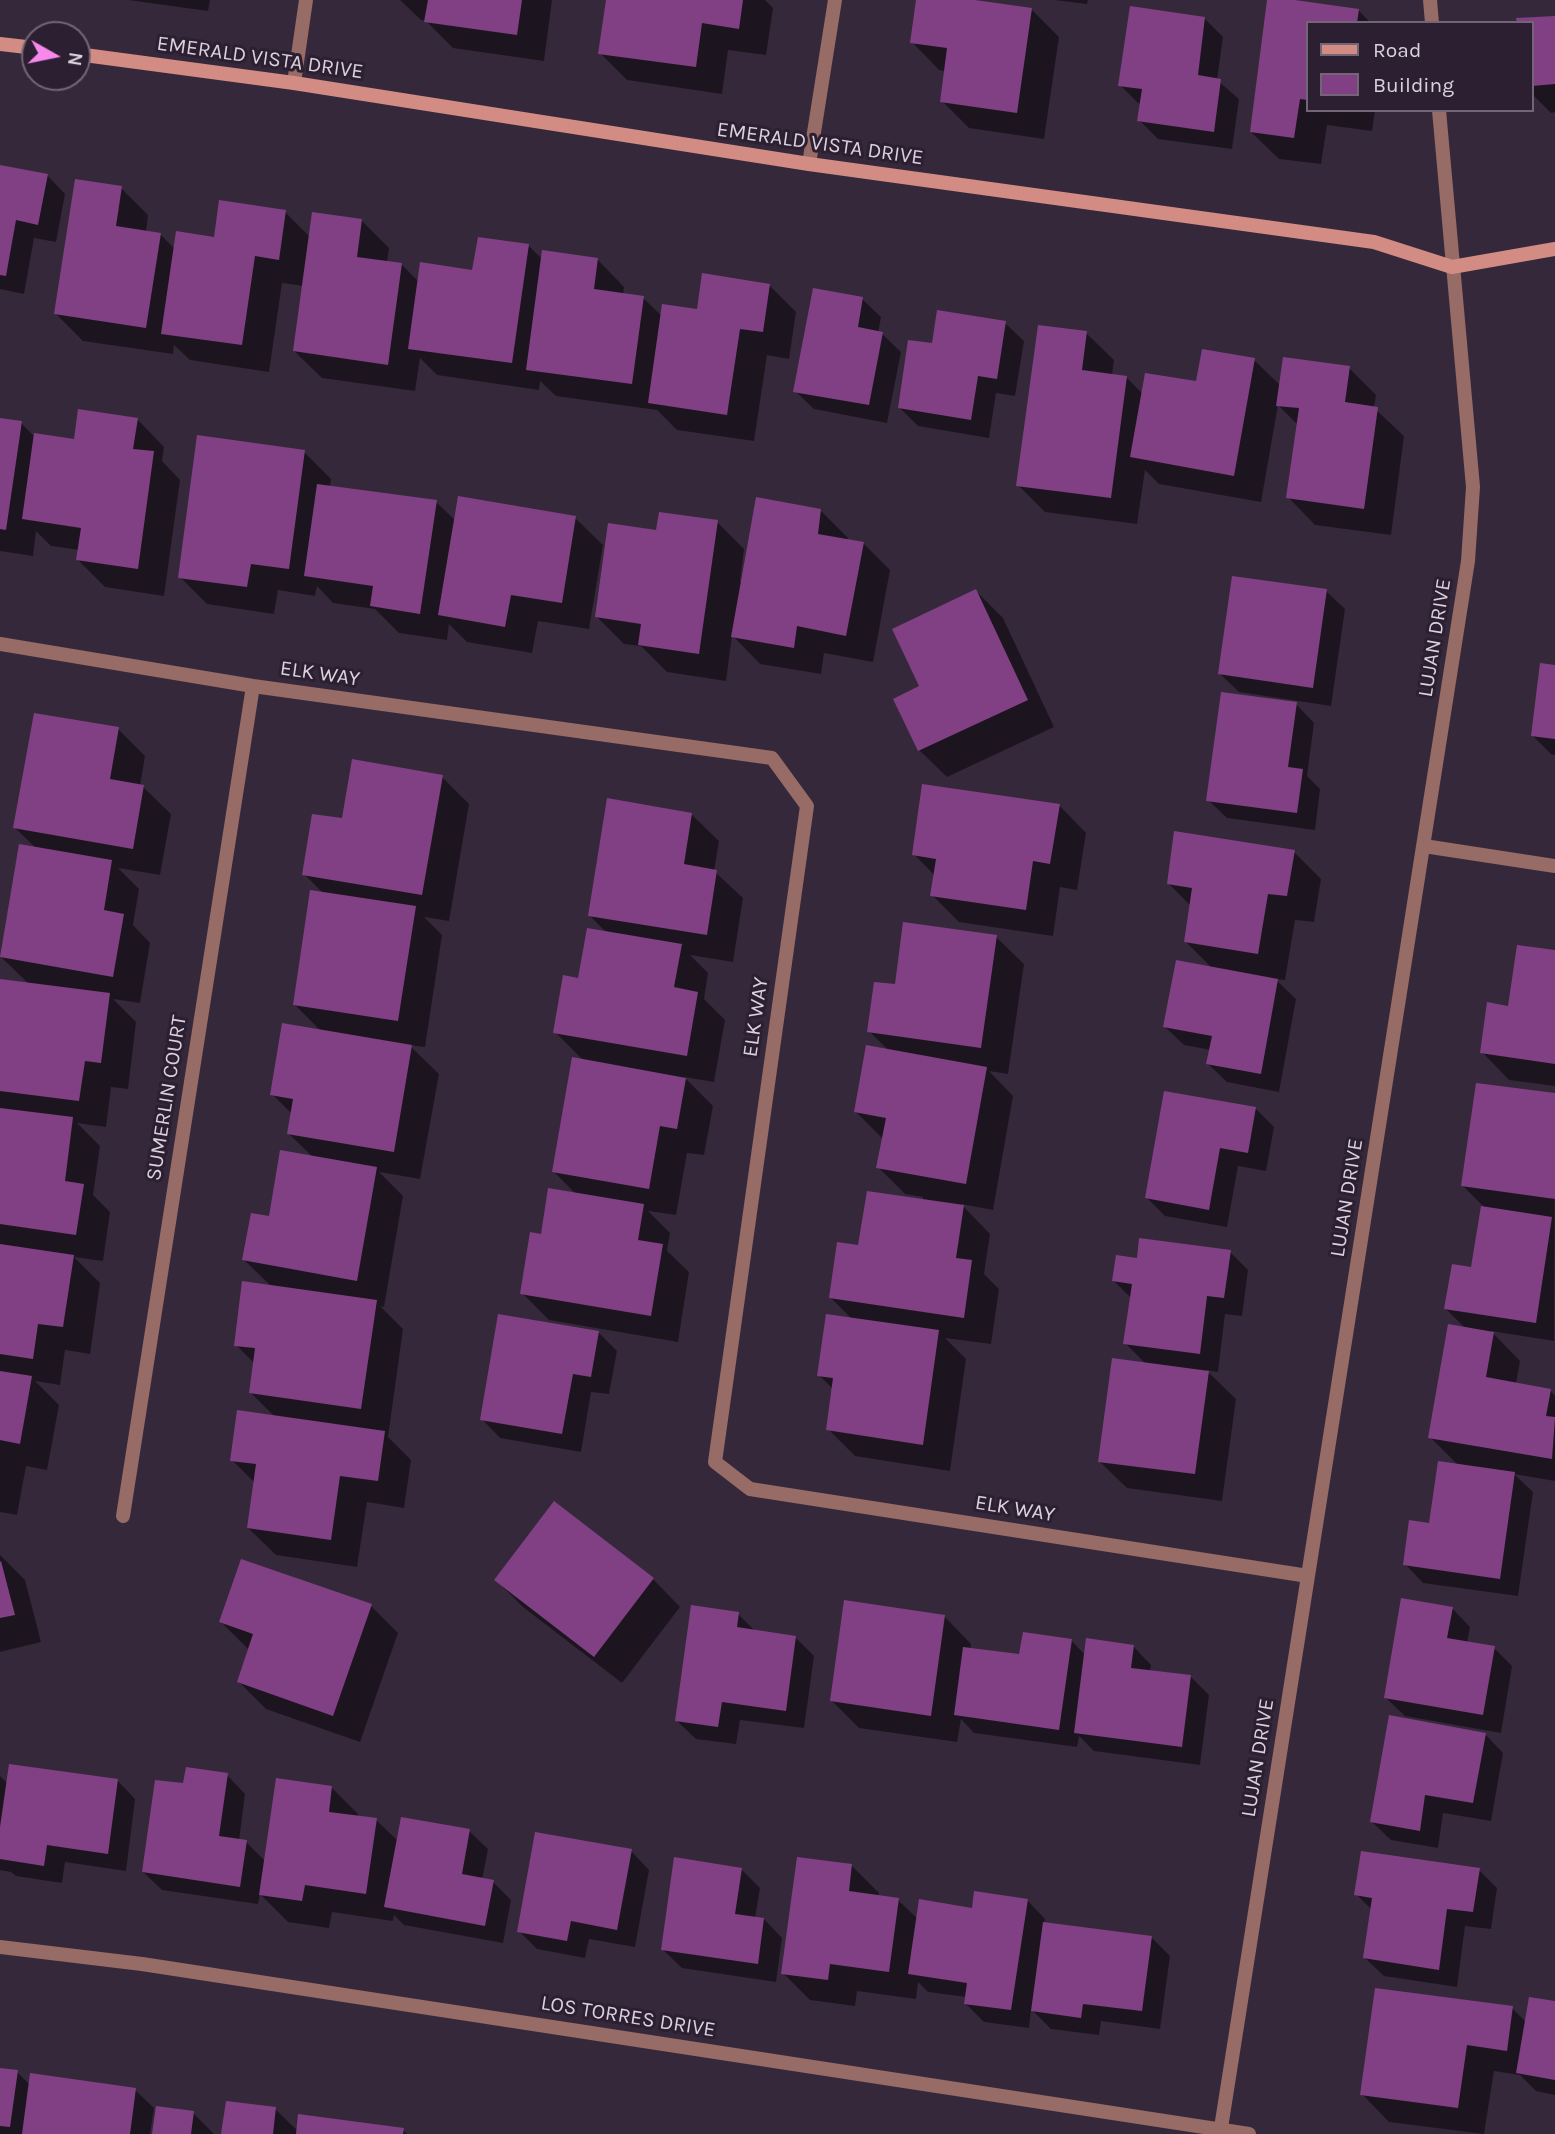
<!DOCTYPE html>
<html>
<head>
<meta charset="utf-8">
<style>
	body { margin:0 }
	#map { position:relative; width:1555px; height:2134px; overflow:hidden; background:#36283b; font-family:Karla,sans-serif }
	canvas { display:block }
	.legend { position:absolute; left:1306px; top:21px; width:228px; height:91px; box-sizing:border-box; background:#2c1f31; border:2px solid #726676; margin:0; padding:9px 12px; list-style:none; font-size:21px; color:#dad1dd }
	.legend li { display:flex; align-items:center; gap:14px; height:35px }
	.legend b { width:35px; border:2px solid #726676 }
	.north { position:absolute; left:21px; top:21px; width:70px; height:70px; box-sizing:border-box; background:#2c1f31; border:2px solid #726676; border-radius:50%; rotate:99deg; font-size:19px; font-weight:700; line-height:28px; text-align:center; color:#dad1dd }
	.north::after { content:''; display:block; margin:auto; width:24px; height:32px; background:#f788ec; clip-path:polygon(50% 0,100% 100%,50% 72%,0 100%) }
</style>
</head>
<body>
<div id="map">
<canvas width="1555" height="2134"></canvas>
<ul class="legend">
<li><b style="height:9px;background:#d28c84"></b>Road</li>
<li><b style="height:19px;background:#814084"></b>Building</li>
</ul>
<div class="north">N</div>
</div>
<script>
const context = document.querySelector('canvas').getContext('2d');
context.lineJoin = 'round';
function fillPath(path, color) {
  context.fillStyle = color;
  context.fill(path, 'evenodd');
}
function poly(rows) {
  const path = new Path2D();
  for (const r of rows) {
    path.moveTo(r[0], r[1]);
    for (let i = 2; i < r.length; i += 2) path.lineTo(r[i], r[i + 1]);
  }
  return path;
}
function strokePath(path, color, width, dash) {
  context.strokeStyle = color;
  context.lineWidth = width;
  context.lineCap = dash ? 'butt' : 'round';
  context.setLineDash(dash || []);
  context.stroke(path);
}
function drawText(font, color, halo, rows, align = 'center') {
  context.font = font + ' Karla,sans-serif';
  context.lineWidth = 6;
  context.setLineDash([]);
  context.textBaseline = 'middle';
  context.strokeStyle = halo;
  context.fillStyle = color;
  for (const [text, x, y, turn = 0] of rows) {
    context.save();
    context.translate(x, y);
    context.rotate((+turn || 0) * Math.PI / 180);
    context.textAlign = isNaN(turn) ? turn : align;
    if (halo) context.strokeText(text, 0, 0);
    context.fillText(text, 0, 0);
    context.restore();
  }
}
const shadow = poly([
	[128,0,210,0,208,11],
	[400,0,552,0,544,61,453,48,426,21,421,20],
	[607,0,765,0,773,8,766,55,728,50,722,94,627,80,600,53],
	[918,0,962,0,1032,10,1059,37,1044,139,969,128,942,101,945,71,939,70,912,42],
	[1054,0,1088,0,1087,4],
	[1269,0,1358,10,1371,23,1308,23,1308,110,1375,110,1372,131,1327,125,1321,164,1279,159,1251,132],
	[1555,17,1555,112,1551,113,1532,94,1532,23],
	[1204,18,1223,37,1217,80,1239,99,1232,149,1158,139,1139,120,1142,104,1138,103,1120,85],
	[0,167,47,175,65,194,56,242,34,238,24,294,0,289],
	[121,188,148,215,146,232,160,234,175,249,215,239,285,212,310,237,362,221,389,248,387,262,401,264,419,282,474,272,529,246,543,260,597,259,624,287,623,295,643,298,662,316,698,311,769,285,796,312,789,359,767,355,754,441,677,430,657,410,556,396,540,381,539,390,437,375,420,358,415,391,322,378,294,351,304,286,282,283,269,372,190,360,174,345,173,354,83,341,56,314],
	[862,299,881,317,878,333,882,334,901,352,887,423,814,409,795,391],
	[1005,323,1024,341,1015,396,996,393,989,438,918,426,899,407],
	[1086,333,1114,360,1112,375,1126,377,1143,394,1197,383,1254,360,1281,386,1349,368,1376,395,1374,408,1404,436,1391,535,1315,525,1288,497,1298,425,1278,405,1261,502,1159,484,1145,470,1137,524,1045,512,1018,485],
	[0,419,21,423,33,435,75,441,137,419,164,447,162,461,180,480,164,596,105,587,78,560,80,550,51,546,36,531,33,556,0,551],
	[304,452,331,479,330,487,436,502,456,521,575,518,603,545,589,629,538,621,532,653,467,642,449,624,447,640,399,633,375,609,333,603,317,586,315,596,278,590,274,614,207,604,180,577],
	[821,511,848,538,847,541,863,543,890,570,873,662,824,653,821,674,760,664,732,635,726,681,667,672,641,646,624,644,597,617,657,532,717,522,744,549,740,582,743,582],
	[976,591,1003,618,1054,727,947,777,919,750,922,686],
	[1326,591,1345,609,1331,706,1239,692,1220,674],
	[1555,667,1555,755,1551,754,1533,736],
	[1296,704,1314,723,1307,776,1320,789,1315,830,1227,818,1208,800],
	[118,729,145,756,140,786,143,787,171,814,160,875,118,868,139,889,133,925,150,943,140,1003,113,999,136,1022,128,1089,111,1087,106,1127,77,1123,100,1146,93,1195,110,1212,103,1261,74,1257,100,1283,90,1354,65,1350,60,1385,35,1381,59,1405,47,1470,26,1466,17,1515,0,1512,0,981,29,984,1,957,36,848,15,828],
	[442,777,469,804,449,921,424,917,442,935,425,1047,409,1045,439,1074,420,1179,379,1172,403,1196,384,1307,380,1306,403,1329,388,1437,411,1460,404,1508,367,1502,357,1567,276,1555,248,1528,255,1483,232,1460,275,1417,251,1393,255,1364,236,1345,272,1287,244,1260,313,1157,289,1134,292,1114,272,1094,322,1032,295,1005,324,894,304,874,344,820],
	[1059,805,1086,833,1077,890,1060,887,1053,936,959,922,932,895,935,876,914,854],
	[691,814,719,841,714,871,743,898,733,962,690,955,708,973,704,999,725,1020,714,1082,684,1077,713,1106,704,1155,687,1153,676,1215,648,1211,670,1233,667,1251,689,1272,678,1342,549,1320,522,1293,543,1236,577,1195,554,1172,584,1061,555,1032,579,980,607,933,589,915],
	[1294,852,1321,879,1314,922,1295,920,1285,980,1275,979,1296,999,1279,1092,1227,1082,1208,1064,1211,1050,1184,1045,1165,1027,1213,969,1186,942,1191,906,1168,883],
	[996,937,1024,964,1008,1074,989,1071,1013,1096,993,1210,961,1204,990,1234,984,1274,999,1289,991,1344,945,1338,966,1359,950,1471,855,1456,828,1429,833,1389,819,1375,852,1319,831,1298,860,1247,923,1201,923,1197,905,1194,878,1167,883,1139,856,1112,889,1051,869,1031,896,986],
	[1555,952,1555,1086,1509,1080,1482,1052,1509,1008],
	[1555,1095,1554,1341,1491,1331,1520,1361,1516,1384,1550,1390,1555,1396,1555,1481,1514,1474,1533,1492,1518,1596,1423,1583,1405,1564,1431,1525,1458,1465,1430,1437,1466,1329,1446,1309,1473,1269,1486,1209,1463,1186],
	[1256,1109,1274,1127,1266,1171,1238,1166,1227,1227,1165,1216,1147,1198],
	[1230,1252,1248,1270,1242,1316,1225,1314,1218,1372,1206,1370,1236,1399,1222,1501,1127,1488,1099,1461,1146,1364,1125,1343,1132,1299,1114,1281,1139,1259],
	[598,1332,617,1351,609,1394,591,1392,581,1452,500,1438,482,1419],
	[0,1555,25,1580,41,1642,0,1652],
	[653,1579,680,1607,622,1683,523,1607,496,1580],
	[371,1606,398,1633,360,1742,266,1709,239,1682,248,1649,221,1622],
	[1452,1608,1470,1627,1467,1643,1494,1648,1512,1666,1501,1733,1405,1716,1386,1698],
	[738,1614,756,1632,795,1637,814,1656,804,1728,740,1720,736,1744,696,1739,677,1721],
	[944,1616,971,1644,970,1650,1020,1656,1071,1640,1085,1655,1133,1646,1151,1665,1150,1672,1191,1677,1209,1695,1200,1765,1094,1751,1079,1736,1077,1747,974,1733,961,1719,957,1742,859,1728,832,1701],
	[1485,1734,1503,1753,1491,1821,1443,1813,1438,1848,1391,1840,1372,1822],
	[227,1775,245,1794,239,1841,246,1842,266,1862,331,1787,358,1814,358,1817,376,1820,398,1841,469,1831,488,1849,482,1880,493,1882,511,1900,503,1943,404,1925,394,1915,393,1921,332,1912,329,1928,288,1922,260,1894,258,1904,162,1890,143,1872,184,1785],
	[0,1776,8,1784,117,1780,135,1799,126,1871,65,1862,62,1883,16,1876,11,1872,0,1870],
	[631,1851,649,1870,635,1947,589,1939,585,1958,537,1949,519,1931],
	[852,1866,879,1893,878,1897,898,1900,918,1919,1027,1900,1045,1919,1044,1923,1152,1938,1170,1956,1160,2029,1101,2021,1099,2035,1051,2029,1031,2009,1029,2028,984,2022,965,2003,966,1997,928,1992,918,1982,916,1999,857,1991,855,2006,810,2000,783,1973],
	[741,1869,760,1888,755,1918,764,1919,782,1938,776,1982,682,1968,663,1950],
	[1479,1870,1497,1888,1491,1929,1465,1926,1457,1987,1384,1976,1365,1958,1372,1910,1356,1894],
	[1555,2003,1555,2095,1536,2091,1520,2075,1494,2071,1484,2134,1389,2122,1362,2094,1512,2008,1526,2022],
	[0,2069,17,2072,30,2085,135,2090,154,2108,150,2134,0,2134],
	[275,2109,298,2131,403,2130,407,2134,223,2134],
	[193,2113,214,2134,154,2134]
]);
const building = poly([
	[428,0,522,0,517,35,424,22],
	[606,0,743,0,739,29,702,23,696,67,598,54],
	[916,0,975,0,1032,8,1017,113,940,102,947,48,910,43],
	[1267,0,1295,0,1359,9,1357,23,1308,23,1308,100,1300,99,1294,138,1250,132],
	[1130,6,1205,17,1198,75,1221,79,1214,132,1137,121,1142,89,1118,86],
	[1555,16,1555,84,1532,86,1532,23,1517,23,1516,18],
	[0,165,48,174,38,225,16,220,6,276,0,275],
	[75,179,122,186,116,226,161,233,146,328,54,314],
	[219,200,286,210,279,260,255,256,242,345,161,334,176,231,214,237],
	[312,212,362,219,357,257,402,263,388,365,293,351],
	[478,237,529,244,512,363,408,349,420,262,472,270],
	[542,250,598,258,594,289,644,296,632,384,526,370],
	[702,273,770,284,763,332,740,329,727,415,648,403,662,304,697,309],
	[813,288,863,297,858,327,883,332,869,405,793,392],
	[937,310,1006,321,997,379,978,376,971,420,898,408,908,340,932,343],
	[1038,325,1087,331,1082,370,1127,376,1111,498,1016,486],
	[1202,349,1255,358,1234,476,1130,457,1145,373,1196,381],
	[1283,357,1350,366,1345,402,1378,407,1364,509,1286,498,1299,408,1276,406],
	[78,409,138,418,133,449,154,451,138,569,76,560,81,528,22,519,34,433,74,439],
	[0,418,22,421,6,530,0,529],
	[197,435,305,450,289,569,251,564,247,587,178,578],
	[317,484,437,500,420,614,370,606,373,586,304,576],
	[458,496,576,516,562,603,511,595,505,627,438,615],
	[756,497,821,509,818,534,864,542,846,636,797,626,794,648,731,637],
	[659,512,718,520,699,654,638,645,641,624,595,617,608,523,656,530],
	[1232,576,1327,589,1313,688,1218,674],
	[976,589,1028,700,918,751,893,699,919,686,892,629],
	[1540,663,1555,665,1555,739,1531,736],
	[1221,692,1297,702,1288,767,1303,769,1297,813,1206,801],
	[34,713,119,727,110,779,144,785,133,849,13,828],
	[352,759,443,775,422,895,302,875,312,814,342,818],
	[922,784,1060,804,1050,864,1033,861,1026,910,930,896,936,859,912,855],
	[607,798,692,813,684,864,717,870,707,935,588,916],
	[1174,831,1295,850,1287,896,1268,894,1258,954,1184,942,1192,888,1167,884],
	[19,844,112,860,104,910,124,914,113,977,0,957],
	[310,890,416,906,398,1021,293,1005],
	[903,922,997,935,981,1048,867,1032,874,982,895,984],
	[587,928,682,944,674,987,698,992,687,1056,553,1033,563,975,578,978],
	[1517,945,1555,950,1555,1064,1480,1053,1487,1002,1508,1006],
	[1176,960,1278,979,1261,1074,1206,1064,1212,1036,1163,1027],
	[0,979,110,993,101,1063,85,1061,79,1101,0,1091],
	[282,1023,412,1045,394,1152,287,1134,293,1099,270,1095],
	[866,1045,987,1067,966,1184,876,1168,886,1118,854,1112],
	[572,1057,686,1078,677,1129,660,1126,649,1189,552,1172],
	[1476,1083,1555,1093,1555,1199,1461,1186],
	[1164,1091,1256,1107,1248,1153,1220,1148,1209,1210,1145,1198],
	[0,1108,73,1117,65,1181,84,1184,76,1235,0,1224],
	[280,1150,377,1167,357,1281,242,1260,251,1213,269,1216],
	[548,1188,644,1204,638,1240,663,1244,651,1316,520,1294,530,1232,541,1234],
	[867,1191,964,1205,956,1258,972,1260,964,1318,829,1298,837,1242,858,1245],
	[1481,1206,1552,1217,1536,1323,1444,1309,1452,1264,1471,1267],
	[1139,1238,1231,1250,1224,1298,1207,1296,1200,1354,1123,1344,1132,1284,1112,1281,1116,1255,1137,1258],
	[0,1244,74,1255,63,1327,38,1324,33,1359,0,1354],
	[242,1281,377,1300,361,1409,249,1393,255,1348,234,1346],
	[498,1314,599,1331,591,1377,573,1374,562,1434,480,1420],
	[826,1314,939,1330,923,1445,826,1430,833,1378,817,1376],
	[1448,1324,1494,1332,1486,1377,1551,1389,1546,1416,1555,1417,1552,1459,1428,1438],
	[1112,1358,1209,1371,1195,1474,1098,1462],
	[0,1371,32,1376,20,1444,0,1440],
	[237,1410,385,1431,378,1481,340,1476,331,1540,247,1528,256,1464,230,1461],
	[1438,1461,1515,1472,1500,1579,1403,1565,1409,1520,1429,1523],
	[554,1501,654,1578,594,1657,494,1580],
	[241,1559,372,1604,333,1716,237,1682,253,1634,219,1622],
	[1,1561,15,1615,0,1618,0,1562],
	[1401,1598,1453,1607,1447,1638,1495,1646,1483,1715,1384,1698],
	[844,1600,945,1615,931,1716,830,1701],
	[691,1605,739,1612,737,1627,796,1636,786,1711,722,1702,718,1727,675,1721],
	[1023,1632,1072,1639,1059,1730,954,1715,963,1647,1019,1654],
	[1086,1638,1134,1645,1131,1668,1191,1675,1182,1747,1074,1733],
	[1389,1715,1486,1733,1473,1803,1425,1795,1420,1831,1370,1822],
	[9,1764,118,1779,108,1854,47,1845,44,1866,0,1859,0,1827],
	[186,1767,228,1773,219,1836,247,1840,240,1887,142,1872,155,1780,183,1783],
	[276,1778,332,1786,329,1812,377,1818,366,1894,305,1885,302,1901,259,1895],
	[401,1817,470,1829,462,1874,494,1880,485,1926,384,1907],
	[535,1832,632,1849,617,1930,571,1921,567,1941,517,1932],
	[1361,1851,1480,1868,1473,1912,1447,1909,1439,1970,1363,1958,1372,1898,1354,1895],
	[674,1857,742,1868,735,1914,764,1918,758,1964,661,1950],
	[797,1857,852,1864,849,1891,899,1898,889,1972,830,1964,828,1980,781,1974],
	[974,1891,1028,1899,1011,2010,964,2004,967,1983,908,1974,919,1899,972,1908],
	[1043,1922,1152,1936,1142,2011,1083,2004,1081,2018,1031,2011],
	[1375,1988,1513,2006,1507,2051,1467,2045,1458,2108,1360,2095],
	[1529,1997,1555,2001,1555,2080,1516,2073],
	[0,2068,18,2070,10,2127,0,2126],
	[30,2073,136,2088,130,2134,22,2134],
	[226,2101,276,2107,273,2134,221,2134],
	[156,2106,194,2111,191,2134,152,2134],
	[298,2114,404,2128,403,2134,296,2134]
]);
const street = poly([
	[1430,0,1432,23],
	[294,83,306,0],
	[809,164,835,0],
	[0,644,253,686,772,758,807,806,715,1462,750,1489,1308,1576],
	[1424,846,1555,866],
	[123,1516,253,686],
	[0,1947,142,1964,1249,2134],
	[1220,2134,1468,561,1473,487,1439,110]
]);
const secondary = poly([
	[0,44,35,48],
	[77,54,294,83,809,164,1374,242,1452,267,1555,249]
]);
const streetNames = [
	["EMERALD VISTA DRIVE",260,58,8],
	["EMERALD VISTA DRIVE",820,144,8],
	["LUJAN DRIVE",1435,638,-81],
	["ELK WAY",320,674,8],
	["ELK WAY",756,1017,-82],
	["SUMERLIN COURT",167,1098,-81],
	["LUJAN DRIVE",1347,1198,-81],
	["ELK WAY",1015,1509,9],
	["LUJAN DRIVE",1258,1758,-81],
	["LOS TORRES DRIVE",628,2017,9]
];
fillPath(shadow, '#0007');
fillPath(building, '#814084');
strokePath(street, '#976b66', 14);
strokePath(secondary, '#d28c84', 14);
drawText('21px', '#dad1dd', '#2c1f31', streetNames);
</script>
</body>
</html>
